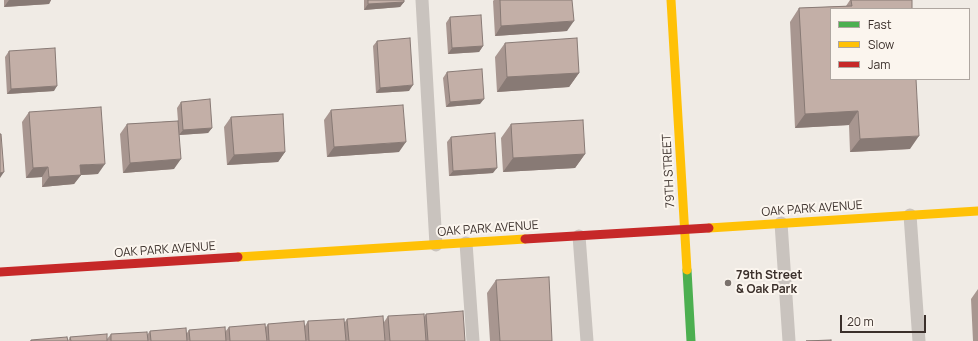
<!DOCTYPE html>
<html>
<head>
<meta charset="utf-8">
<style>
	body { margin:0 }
	#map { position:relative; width:978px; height:341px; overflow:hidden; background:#f0ebe5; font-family:Manrope,sans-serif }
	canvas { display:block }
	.legend { position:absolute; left:830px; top:8px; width:140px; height:72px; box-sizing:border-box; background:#fbf5ee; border:1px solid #aea6a0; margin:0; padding:5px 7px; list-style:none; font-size:12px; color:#3b302b }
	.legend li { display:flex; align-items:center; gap:8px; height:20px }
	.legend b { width:20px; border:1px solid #aea6a0 }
	.scale { position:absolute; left:840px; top:315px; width:86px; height:18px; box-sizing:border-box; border:2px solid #3b302b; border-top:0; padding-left:5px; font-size:12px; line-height:14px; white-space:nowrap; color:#3b302b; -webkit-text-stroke:3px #fbf5ee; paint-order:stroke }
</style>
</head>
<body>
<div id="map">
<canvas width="978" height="341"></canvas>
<ul class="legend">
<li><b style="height:5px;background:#4caf50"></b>Fast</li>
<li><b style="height:5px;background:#ffc107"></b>Slow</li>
<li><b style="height:5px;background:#c62828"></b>Jam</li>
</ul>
<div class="scale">20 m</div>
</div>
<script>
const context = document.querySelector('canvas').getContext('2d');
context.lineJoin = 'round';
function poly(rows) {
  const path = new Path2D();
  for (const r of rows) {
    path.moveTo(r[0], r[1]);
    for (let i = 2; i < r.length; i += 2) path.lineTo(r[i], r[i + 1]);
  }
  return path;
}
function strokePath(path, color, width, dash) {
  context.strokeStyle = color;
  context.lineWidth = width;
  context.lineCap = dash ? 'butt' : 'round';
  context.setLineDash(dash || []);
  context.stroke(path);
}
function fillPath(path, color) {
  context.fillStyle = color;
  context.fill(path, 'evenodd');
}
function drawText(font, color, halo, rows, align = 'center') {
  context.font = font + ' Manrope,sans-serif';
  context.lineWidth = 4;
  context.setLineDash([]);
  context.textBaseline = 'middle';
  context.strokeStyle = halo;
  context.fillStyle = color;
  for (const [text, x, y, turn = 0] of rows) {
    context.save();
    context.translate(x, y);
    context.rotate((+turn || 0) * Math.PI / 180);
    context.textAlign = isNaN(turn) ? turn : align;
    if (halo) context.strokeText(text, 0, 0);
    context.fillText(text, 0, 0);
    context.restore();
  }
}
const lane = poly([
	[422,0,436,245],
	[910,215,919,341],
	[781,223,789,341],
	[579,236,587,341],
	[466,243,473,341]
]);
const fast = poly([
	[687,270,691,341]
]);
const slow = poly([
	[671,0,687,270],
	[709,228,978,211],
	[238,257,525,239]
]);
const jam = poly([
	[525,239,709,228],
	[0,272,238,257]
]);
const wall = poly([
	[4,0,51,0,49,4,4,7],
	[364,0,404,0,404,2,400,7,364,10],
	[494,0,572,0,567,31,495,36,493,1],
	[850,0,912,0,910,149,850,152,849,125,795,128,790,22,799,8,846,6],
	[450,17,483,46,479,52,448,54,446,23],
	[377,41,409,91,376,93,373,46],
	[505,43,579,73,569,87,497,92,495,57],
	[9,51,54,91,7,94,5,57],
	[447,72,480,104,446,107,443,78],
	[181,102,212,128,208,133,179,135,174,169,123,173,120,134,127,124,178,121,177,108],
	[331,110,399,152,327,157,324,120],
	[29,112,98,174,81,175,74,184,42,187,42,177,26,178,22,122],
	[231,117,285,152,278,162,227,165,224,127],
	[511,124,585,154,575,168,503,172,501,138],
	[451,137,493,173,449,176,447,142],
	[496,280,552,341,490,341,487,293],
	[978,289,978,341,973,341,971,299],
	[426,314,465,341,30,341,31,340,68,341,70,337,107,339,111,334,147,335,150,331,187,333,189,330,225,332,229,327,266,327,268,324,305,326,308,321,345,322,347,319,384,322,388,316,424,317]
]);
const shadedWall = poly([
	[9,0,51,0,49,4,4,7],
	[404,2,400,7,364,10,368,4],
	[574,21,567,31,495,36,501,26],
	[483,46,479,52,448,54,452,48],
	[579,73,569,87,497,92,507,77],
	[413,85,409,91,376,93,380,88],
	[57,86,54,91,7,94,11,89],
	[484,99,480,104,446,107,450,102],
	[858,111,849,125,795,128,805,114],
	[212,128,208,133,179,135,183,130],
	[919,136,910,149,850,152,860,139],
	[406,142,399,152,327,157,334,147],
	[285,152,278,162,227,165,234,155],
	[585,154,575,168,503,172,513,158],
	[181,159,174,169,123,173,130,163],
	[105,164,98,174,81,175,74,184,42,187,49,177,80,165],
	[48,167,42,177,26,178,33,168],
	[497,168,493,173,449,176,453,171],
	[4,172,0,178,0,173]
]);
const building = poly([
	[368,0,404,0,404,2,368,4,368,0],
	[500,0,572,0,574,21,501,26,500,0],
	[851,0,912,0,912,9,831,9,831,79,916,79,919,136,860,139,858,111,805,114,799,8,852,6,851,0],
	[481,15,483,46,452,48,450,17,481,15],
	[410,38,413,85,380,88,377,41,410,38],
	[577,38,579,73,507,77,505,43,577,38],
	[55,48,57,86,11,89,9,51,55,48],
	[482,69,484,99,450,102,447,72,482,69],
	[210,99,212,128,183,130,181,102,210,99],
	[403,105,406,142,334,147,331,110,403,105],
	[101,107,105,164,80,165,81,175,49,177,48,167,33,168,29,112,101,107],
	[283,114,285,152,234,155,231,117,283,114],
	[583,120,585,154,513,158,511,124,583,120],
	[178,121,181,159,130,163,127,124,178,121],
	[495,133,497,168,453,171,451,137,495,133],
	[0,134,1,134,4,172,0,173,0,134],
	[549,277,552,341,500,341,496,280,549,277],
	[463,311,465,341,428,341,426,314,463,311],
	[424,314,426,341,390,341,388,316,424,314],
	[383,316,385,341,349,341,347,319,383,316],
	[344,319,346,341,309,341,308,321,344,319],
	[304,321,306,341,269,341,268,324,304,321],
	[265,324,267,341,230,341,229,327,265,324],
	[225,327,226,341,190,341,189,330,225,327],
	[186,328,187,341,151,341,150,331,186,328],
	[147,332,148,341,111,341,111,334,147,332],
	[107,334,107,341,71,341,70,337,107,334],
	[67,337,68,341,31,341,31,340,67,337],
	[831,340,831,341,806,341,831,340]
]);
const markers = [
	[728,283,4,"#7a716c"]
];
const streetNames = [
	["79TH STREET",669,171,-93],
	["OAK PARK AVENUE",812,209,-4],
	["OAK PARK AVENUE",488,229,-4],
	["OAK PARK AVENUE",165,250,-4]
];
const poiNames = [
	["79th Street",736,276],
	["& Oak Park",736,290]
];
strokePath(lane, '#c9c3be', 13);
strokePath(fast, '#4caf50', 9);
strokePath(slow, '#ffc107', 9);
strokePath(jam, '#c62828', 9);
fillPath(wall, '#a89690');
fillPath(shadedWall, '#887a75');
fillPath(building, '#c3afa7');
strokePath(building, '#887a75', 1);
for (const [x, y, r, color] of markers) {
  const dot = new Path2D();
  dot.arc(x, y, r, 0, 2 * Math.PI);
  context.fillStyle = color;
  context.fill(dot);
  strokePath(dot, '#fbf5ee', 1.5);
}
drawText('12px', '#3b302b', '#fbf5ee', streetNames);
drawText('bold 12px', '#3b302b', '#fbf5ee', poiNames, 'left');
</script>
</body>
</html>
